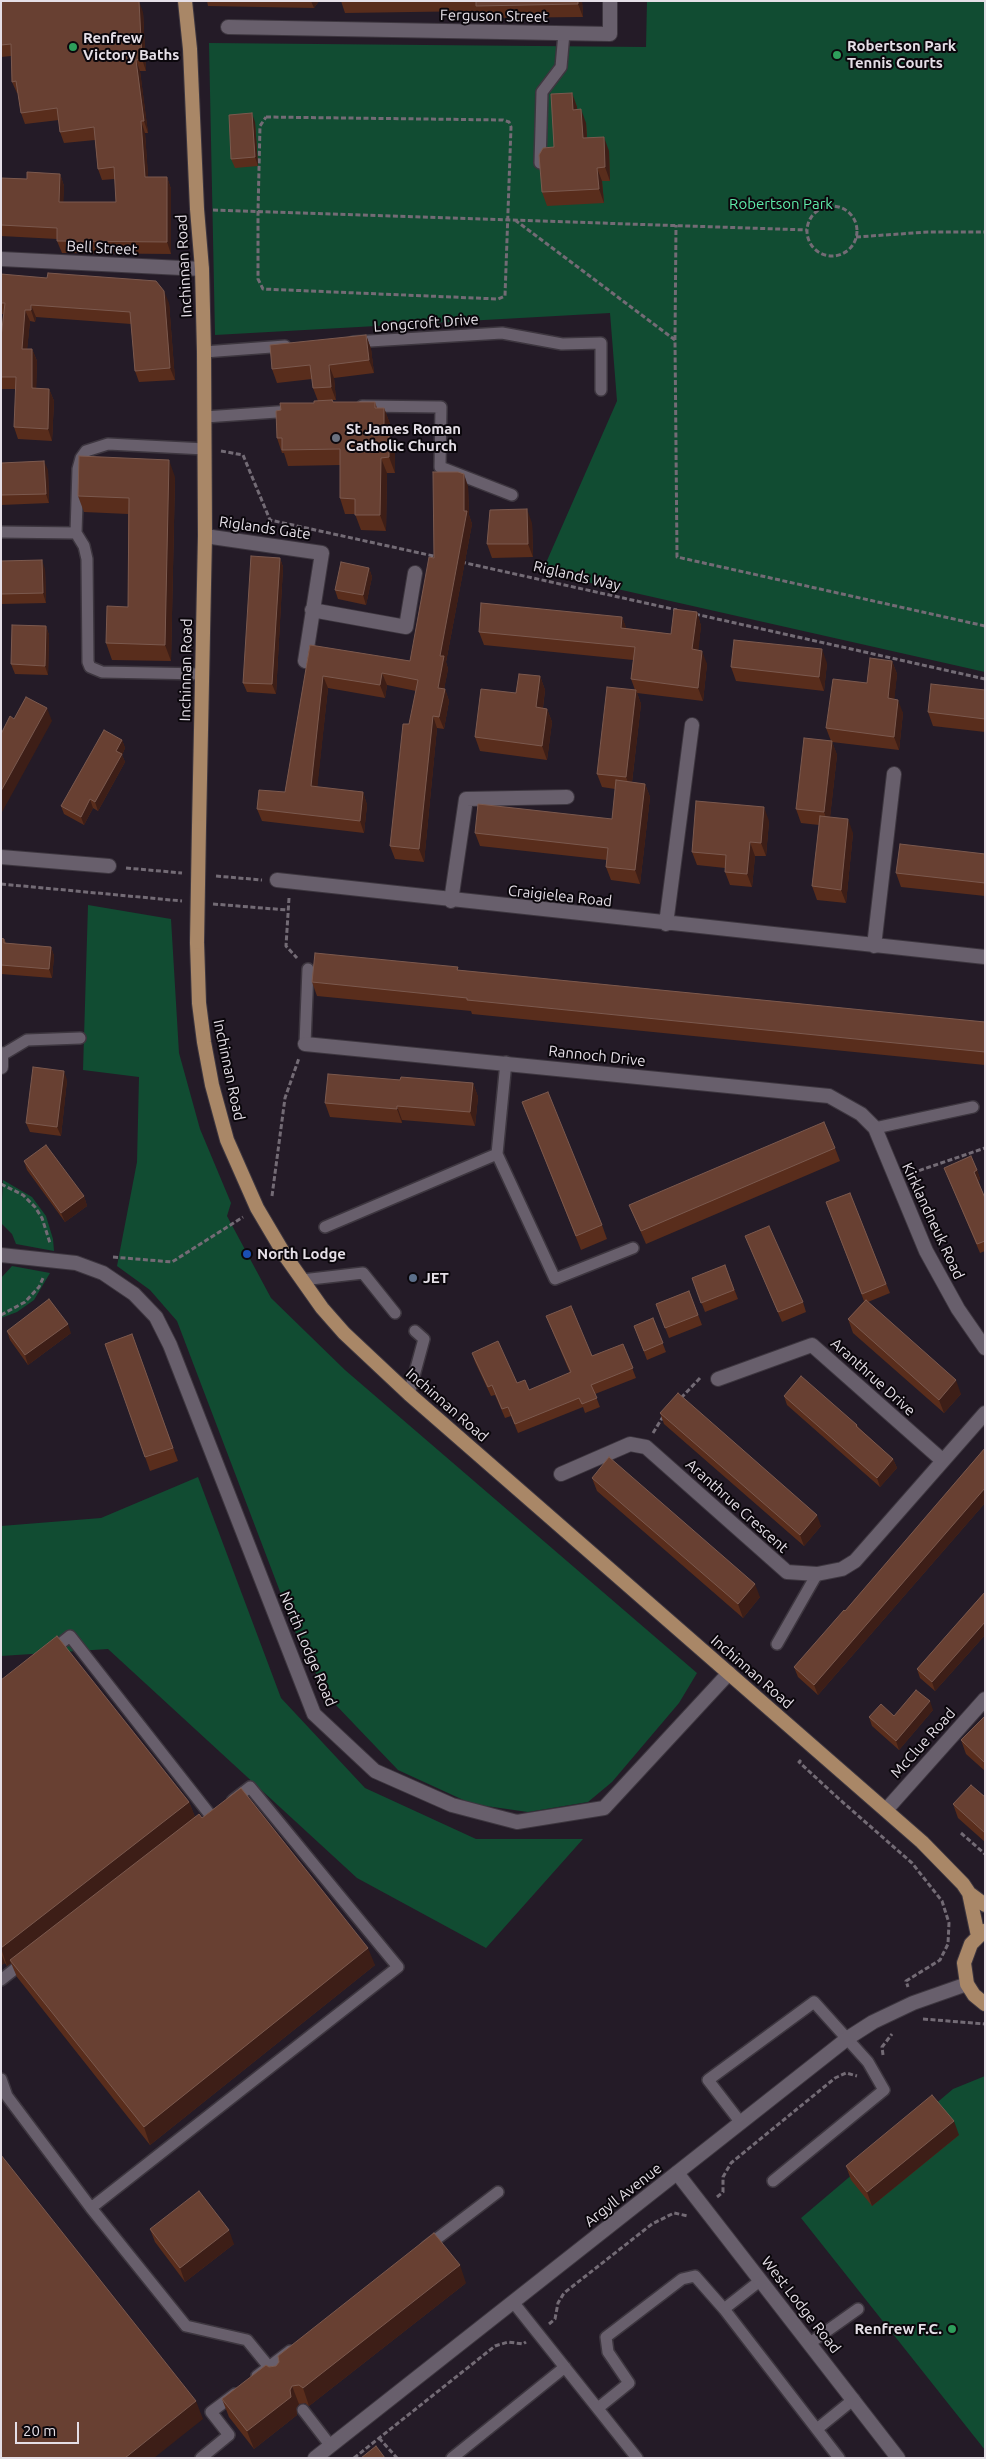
<!DOCTYPE html>
<html>
<head>
<meta charset="utf-8">
<style>
	body { margin:0 }
	#map { position:relative; width:986px; height:2459px; overflow:hidden; background:#241b27; font-family:Ubuntu,sans-serif }
	canvas { display:block }
	.frame { position:absolute; inset:0; border:2px solid #e5dfe7; pointer-events:none }
	.scale { position:absolute; left:15px; top:2422px; width:64px; height:22px; box-sizing:border-box; border:2px solid #e5dfe7; border-top:0; padding-left:6px; font-size:15px; line-height:18px; white-space:nowrap; color:#e5dfe7; -webkit-text-stroke:4px #0b070c; paint-order:stroke }
</style>
</head>
<body>
<div id="map">
<canvas width="986" height="2459"></canvas>
<div class="frame"></div>
<div class="scale">20 m</div>
</div>
<script>
const context = document.querySelector('canvas').getContext('2d');
context.lineJoin = 'round';
function fillPath(path, color) {
  context.fillStyle = color;
  context.fill(path, 'evenodd');
}
function poly(rows) {
  const path = new Path2D();
  for (const r of rows) {
    if (r.length === 3) {
      path.moveTo(r[0] + r[2], r[1]);
      path.arc(r[0], r[1], r[2], 0, 2 * Math.PI);
      continue;
    }
    path.moveTo(r[0], r[1]);
    for (let i = 2; i < r.length; i += 2) path.lineTo(r[i], r[i + 1]);
  }
  return path;
}
function strokePath(path, color, width, dash) {
  context.strokeStyle = color;
  context.lineWidth = width;
  context.lineCap = dash ? 'butt' : 'round';
  context.setLineDash(dash || []);
  context.stroke(path);
}
function drawText(font, color, halo, rows, align = 'center') {
  context.font = font + ' Ubuntu,sans-serif';
  context.lineWidth = 4;
  context.setLineDash([]);
  context.textBaseline = 'middle';
  context.strokeStyle = halo;
  context.fillStyle = color;
  for (const [text, x, y, turn = 0] of rows) {
    context.save();
    context.translate(x, y);
    context.rotate((+turn || 0) * Math.PI / 180);
    context.textAlign = isNaN(turn) ? turn : align;
    if (halo) context.strokeText(text, 0, 0);
    context.fillText(text, 0, 0);
    context.restore();
  }
}
const green = poly([
	[647,1,985,1,985,672,542,572,617,401,610,313,215,335,209,43,646,47],
	[88,905,171,919,179,1053,200,1129,231,1203,227,1216,271,1298,345,1370,697,1673,679,1703,612,1782,588,1802,528,1812,472,1804,398,1770,333,1702,303,1652,177,1321,150,1290,117,1266,137,1162,139,1077,83,1070],
	[3,1180,32,1197,46,1216,53,1239,54,1251,16,1244,12,1234,1,1223],
	[12,1266,50,1273,34,1300,17,1312,1,1318,1,1278],
	[198,1477,281,1698,365,1788,476,1839,583,1839,486,1948,357,1878,108,1649,1,1656,1,1526,101,1518],
	[985,2076,985,2450,801,2218,953,2089]
]);
const path = poly([
	[266,117,503,120,509,122,511,127,505,296,498,299,263,289,258,279,258,212,260,126,266,117],
	[832,231,25],
	[213,210,807,230],
	[515,220,675,340,677,557,985,626],
	[856,237,928,232,985,232],
	[675,340,676,225],
	[221,451,243,455,270,520,438,557],
	[461,562,677,610],
	[695,614,985,679],
	[126,868,182,873],
	[216,876,262,880],
	[1,884,182,901],
	[289,898,286,946,297,958],
	[213,904,287,910],
	[912,1173,985,1148],
	[1,1184,23,1195,35,1207,42,1218,50,1243],
	[272,1196,285,1098,299,1058],
	[113,1257,172,1262,243,1217],
	[1,1315,25,1302,39,1287,44,1276],
	[681,1398,701,1377],
	[653,1433,664,1415],
	[801,1760,799,1762,838,1798,912,1863,942,1901,949,1923,948,1944,940,1960,906,1981,908,1987],
	[961,1833,985,1854],
	[923,2019,985,2024],
	[883,2055,882,2047,892,2034],
	[717,2197,723,2192,723,2177,731,2163,835,2078,846,2073,857,2076],
	[549,2324,555,2319,558,2303,564,2293,652,2224,674,2213,688,2216],
	[379,2438,397,2458],
	[354,2458,495,2346,508,2342,523,2344,526,2342]
]);
const service = poly([
	[540,163,542,92,561,67,564,33],
	[353,342,502,333,562,344,601,343,601,390],
	[204,352,285,346],
	[362,406,441,407,440,467,512,495],
	[205,417,291,411],
	[1,532,76,533],
	[202,674,102,672,90,667,88,662,87,559,84,546,76,533,78,469,81,458,86,451,108,444,205,449],
	[305,1044,308,969],
	[2,1055,27,1040,80,1038],
	[506,1062,497,1154,555,1279,633,1248],
	[875,1128,973,1107],
	[325,1227,497,1154],
	[302,1280,363,1273,395,1313],
	[409,1394,424,1339,415,1331],
	[777,1644,817,1574],
	[50,1652,70,1636,211,1816],
	[1,1980,25,1961],
	[1,2079,7,2096,91,2208,186,2326,247,2340,274,2373],
	[741,2123,708,2080,814,2002,868,2062,884,2090,773,2181],
	[91,2208,398,1967,250,1787,233,1800],
	[426,2247,498,2192],
	[513,2302,637,2458],
	[724,2309,761,2280],
	[810,2343,858,2309],
	[257,2376,290,2351],
	[598,2408,629,2383,608,2352,606,2337,682,2279,695,2276,724,2309,839,2458],
	[303,2410,330,2445],
	[817,2429,854,2399],
	[201,2458,229,2435,211,2412,235,2394],
	[452,2458,565,2367]
]);
const minor = poly([
	[228,27,610,34,610,1],
	[1,259,202,269],
	[205,536,322,553,305,661],
	[312,610,406,627,415,573],
	[1,857,109,866],
	[277,880,985,957],
	[451,901,466,799,567,797],
	[666,924,692,725],
	[874,946,894,774],
	[305,1044,829,1096,861,1114,875,1128,926,1251,958,1309,985,1348],
	[1,1054,1,1067],
	[1,1255,76,1263,103,1273,134,1294,156,1317,170,1345,314,1714,375,1771,452,1805,517,1822,604,1808,729,1673],
	[718,1379,812,1345,942,1460],
	[561,1474,630,1444,646,1447,787,1572,817,1574,842,1569,855,1561,985,1413],
	[886,1810,985,1699],
	[677,2173,898,2458]
]);
const tertiary = poly([
	[315,2458,848,2038,873,2022,913,2003,967,1984]
]);
const primary = poly([
	[185,1,190,49,197,209,202,269,204,352,205,536,199,827],
	[197,942,199,1003,204,1042,212,1085,227,1140,257,1208,286,1257,322,1308,344,1333,409,1394,922,1842,963,1884,969,1893,978,1936],
	[969,1893,985,1905],
	[984,1931,971,1944,964,1963,967,1984,974,1995,985,2004]
]);
const primaryBridge = poly([
	[197,942,199,827]
]);
const wall = poly([
	[1,1,143,12,146,71,140,71,148,133,145,133,148,177,167,177,171,189,171,254,62,253,57,241,57,239,1,236,1,178,27,179,60,174,64,186,63,202,116,202,115,179,102,180,98,169,95,140,64,143,60,132,59,120,25,124,21,113,18,93,17,93,12,82,11,56,1,57],
	[207,1,319,1,314,8,208,6],
	[341,1,582,1,583,17,481,18,478,11,345,13],
	[572,93,577,107,577,110,586,123,587,138,609,151,610,181,602,181,604,203,547,206,542,192,554,147],
	[255,122,258,166,235,168,231,159],
	[1,274,169,303,175,380,139,382,135,371,131,324,36,317,35,322,30,321,27,349,32,349,37,361,36,388,49,389,54,401,52,441,18,439,14,427,16,389,1,389,1,337,3,314,1,314],
	[366,335,371,349,374,373,334,378,336,400,333,400,333,402,375,402,377,408,384,408,390,424,390,436,395,449,395,473,387,473,386,531,361,530,355,514,345,514,340,498,340,465,288,466,284,453,282,453,277,438,281,410,314,403,318,401,313,388,312,379,277,383,272,369],
	[1,463,48,470,49,503,1,505],
	[175,477,171,661,112,660,106,643,128,607,128,514,84,512,78,496],
	[468,486,469,515,472,524,446,662,448,669,444,689,445,689,449,701,444,729,437,728,424,862,395,859,390,846,409,724,416,691,387,685,385,698,328,688,317,787,363,792,367,805,364,833,262,821,257,809,285,792,310,645,410,661,434,558],
	[532,523,533,557,492,558,487,544],
	[280,558,283,567,276,694,247,692,243,683],
	[1,561,45,569,46,603,1,604],
	[369,568,372,577,366,605,338,599,335,590],
	[697,612,701,626,698,650,707,664,703,701,637,693,641,704,632,782,645,784,650,797,640,884,611,880,606,867,607,860,480,846,475,833,612,819,615,789,602,787,597,774,635,690,631,679,633,660,484,645,479,632,622,617,626,628,671,634],
	[46,626,49,635,48,675,15,674,11,664],
	[892,661,897,674,894,699,903,713,899,750,832,742,837,755,830,817,853,833,846,903,817,900,812,886,819,825,801,823,796,809,831,741,826,728,867,683],
	[827,663,824,691,736,681,731,667],
	[540,676,545,690,543,708,547,709,552,722,547,760,480,751,475,737,516,693],
	[985,690,985,732,933,726,928,712],
	[122,740,125,748,122,755,125,762,98,811,93,808,84,825,64,814,61,806],
	[769,821,766,856,755,856,752,887,730,885,725,872,725,868,697,865,692,852],
	[985,854,985,896,901,887,896,873],
	[1,938,4,939,6,943,51,947,54,956,52,978,1,974],
	[458,967,458,970,985,1022,985,1065,472,1014,471,1011,317,996,312,982],
	[67,1080,61,1136,30,1132,26,1123],
	[400,1080,473,1083,478,1097,475,1126,402,1120,402,1123,330,1117,325,1103],
	[522,1102,602,1225,607,1239,581,1250],
	[835,1148,840,1161,646,1244,629,1205],
	[24,1161,84,1196,87,1206,65,1222,27,1170],
	[944,1168,977,1170,980,1179,978,1181,985,1198,985,1251,980,1253],
	[850,1193,890,1293,868,1302,961,1394,944,1413,853,1333,848,1319,864,1301,826,1202],
	[745,1236,803,1302,806,1312,782,1322],
	[725,1265,738,1299,705,1312,692,1278],
	[689,1291,702,1325,669,1338,656,1304],
	[546,1316,592,1356,623,1344,636,1378,595,1394,600,1407,585,1413,583,1407,518,1433,511,1416,505,1418,495,1395,491,1396,475,1362,472,1353,529,1390,570,1373],
	[653,1318,666,1352,647,1360,634,1326],
	[7,1331,71,1333,28,1365,10,1340],
	[132,1334,178,1461,150,1471,105,1344],
	[784,1396,857,1425,859,1428,893,1459,897,1468,880,1487,787,1405],
	[660,1413,821,1526,804,1546,664,1424],
	[985,1448,985,1503,818,1695,798,1677,794,1667,845,1611],
	[592,1478,760,1597,743,1618,597,1491],
	[985,1592,985,1635,935,1691,920,1678,917,1669],
	[1,1680,189,1802,195,1817,202,1818,375,1965,150,2145,17,1977,11,1963,7,1966,5,1963,1,1965],
	[933,1710,899,1750,872,1726,869,1717,894,1716],
	[985,1716,985,1771,966,1754,961,1740],
	[985,1797,985,1842,958,1818,953,1804],
	[959,2135,872,2206,851,2180,846,2166],
	[150,2229,234,2244,185,2282,155,2242],
	[466,2283,309,2406,305,2403,299,2404,296,2408,297,2415,254,2449,229,2417,222,2399,269,2367,276,2366]
]);
const shadedWall = poly([
	[139,1,143,12,146,71,142,59],
	[311,1,319,1,314,8],
	[578,1,582,1,583,17,578,4],
	[136,60,140,71,148,133,144,121],
	[572,93,577,107,578,123,573,110],
	[581,109,586,123,588,152,583,138],
	[252,113,255,122,258,166,255,157],
	[141,121,145,133,149,189,145,177],
	[604,137,609,151,610,181,605,167],
	[597,168,602,181,604,203,599,189],
	[60,174,64,186,63,214,59,202],
	[167,177,171,189,171,254,167,242],
	[164,291,169,303,175,380,170,368],
	[31,305,36,317,35,322,31,310],
	[25,310,30,321,26,361,22,349],
	[366,335,371,349,374,373,369,360],
	[32,349,37,361,36,400,32,388],
	[329,365,334,378,336,400,331,387],
	[49,389,54,401,52,441,48,429],
	[384,408,390,424,390,436,395,449,395,473,389,457,384,434],
	[381,458,387,473,386,531,380,515],
	[169,460,175,477,171,661,165,645],
	[44,461,48,470,49,503,46,494],
	[464,474,468,486,469,515,472,524,446,662,448,669,442,700,438,688,440,656,464,511],
	[527,509,532,523,533,557,528,544],
	[280,558,283,567,276,694,272,684],
	[42,560,45,569,46,603,43,593],
	[369,568,372,577,366,605,363,595],
	[697,612,701,626,697,663,692,649],
	[622,617,627,630,621,628],
	[46,626,49,635,48,675,45,666],
	[822,649,827,663,824,691,819,677],
	[702,651,707,664,703,701,698,688],
	[892,661,897,674,893,712,888,698],
	[382,673,387,685,385,698,380,685],
	[323,676,328,688,316,799,311,786],
	[540,676,545,690,541,721,536,707],
	[445,689,449,701,444,729,439,717],
	[636,690,641,704,631,790,626,777],
	[898,700,903,713,899,750,894,737],
	[47,708,52,721,1,814,1,791],
	[547,709,552,722,547,760,542,746],
	[433,716,437,728,424,862,419,849],
	[122,740,125,748,122,755,125,762,98,811,95,802,116,751],
	[832,741,837,755,829,826,824,812],
	[645,784,650,797,640,884,635,870],
	[363,792,367,805,364,833,360,821],
	[90,799,93,808,84,825,81,817],
	[764,807,769,821,766,856,761,843],
	[848,819,853,833,846,903,841,890],
	[750,842,755,856,752,887,747,874],
	[51,947,54,956,52,978,49,969],
	[64,1071,67,1080,61,1136,57,1127],
	[473,1083,478,1097,475,1126,470,1112],
	[397,1106,402,1120,402,1123,397,1109],
	[977,1170,980,1179,977,1182,974,1172],
	[84,1196,87,1206,65,1222,61,1213],
	[68,1324,71,1333,28,1365,25,1355],
	[956,1380,961,1394,944,1413,939,1400],
	[893,1459,897,1468,880,1487,877,1478],
	[985,1488,985,1503,818,1695,814,1685],
	[817,1515,821,1526,804,1546,800,1535],
	[755,1584,760,1597,743,1618,738,1604],
	[985,1622,985,1635,935,1691,932,1682],
	[930,1701,933,1710,899,1750,896,1741],
	[189,1802,196,1819,10,1960,11,1963,7,1966,1,1948],
	[368,1948,375,1965,150,2145,144,2127],
	[1,1953,5,1963,1,1965],
	[954,2121,959,2135,872,2206,867,2192],
	[229,2230,234,2244,185,2282,180,2268],
	[460,2265,466,2283,309,2406,303,2388],
	[292,2386,299,2404,296,2408,297,2415,254,2449,247,2431,290,2390],
	[196,2401,203,2419,154,2458,125,2458]
]);
const building = poly([
	[1,1,139,1,142,59,136,60,144,121,141,121,145,177,167,177,167,242,57,241,57,228,1,225,1,178,27,179,27,172,60,174,59,202,116,202,114,167,98,169,94,127,60,132,57,108,21,113,16,81,12,82,11,44,1,45,1,1],
	[476,1,578,1,578,4,476,6,476,1],
	[572,93,573,110,581,109,583,138,604,137,605,167,597,168,599,189,542,192,539,155,543,148,554,147,551,94,572,93],
	[252,113,255,157,231,159,229,115,252,113],
	[48,273,156,281,164,291,170,368,135,371,130,312,31,305,31,310,25,310,22,349,32,349,32,388,49,389,48,429,14,427,16,377,1,377,1,337,5,303,1,303,1,274,47,278,48,273],
	[366,335,369,360,329,365,331,387,313,388,310,365,272,369,270,345,366,335],
	[332,400,333,402,375,402,375,408,384,408,384,434,389,433,389,457,381,458,380,515,355,515,355,499,340,498,340,449,282,450,282,438,277,438,276,411,281,410,280,403,314,403,314,401,332,400],
	[79,456,169,460,165,645,106,643,107,606,128,607,129,498,78,496,79,456],
	[44,461,46,494,1,495,1,463,44,461],
	[433,472,458,472,464,474,464,511,467,511,440,656,444,656,438,688,445,689,439,717,433,716,419,849,390,846,403,724,409,724,418,680,382,673,380,685,323,676,311,786,363,792,360,821,257,809,259,790,285,792,310,645,410,661,429,557,434,558,433,472],
	[527,509,528,544,487,544,490,510,527,509],
	[251,556,280,558,272,684,243,683,251,556],
	[42,560,43,593,1,594,1,561,42,560],
	[341,562,369,568,363,595,335,590,341,562],
	[481,603,622,617,621,628,671,634,674,609,697,612,692,649,702,651,698,688,631,679,635,647,479,632,481,603],
	[12,625,46,626,45,666,11,664,12,625],
	[734,640,822,649,819,677,731,667,734,640],
	[870,658,892,661,888,698,898,700,894,737,826,728,833,679,867,683,870,658],
	[519,674,540,676,536,707,547,709,542,746,475,737,481,689,516,693,519,674],
	[931,684,985,690,985,719,928,712,931,684],
	[607,687,636,690,626,777,597,774,607,687],
	[26,697,47,708,1,791,1,734,10,716,14,719,26,697],
	[104,730,122,740,116,751,122,754,95,802,90,799,81,817,61,806,104,730],
	[804,738,832,741,824,812,796,809,804,738],
	[616,780,645,784,635,870,606,867,608,848,475,833,478,804,612,819,616,780],
	[696,801,764,807,761,843,750,842,747,874,725,872,726,855,692,852,696,801],
	[820,816,848,819,841,890,812,886,820,816],
	[900,844,985,854,985,883,896,873,900,844],
	[1,938,4,939,4,943,51,947,49,969,1,965,1,938],
	[315,953,458,967,457,970,985,1022,985,1052,467,1000,467,998,312,982,315,953],
	[33,1067,64,1071,57,1127,26,1123,33,1067],
	[328,1074,400,1080,401,1077,473,1083,470,1112,397,1106,397,1109,325,1103,328,1074],
	[548,1092,602,1225,576,1236,522,1102,548,1092],
	[824,1122,835,1148,641,1231,629,1205,824,1122],
	[46,1145,84,1196,61,1213,24,1161,46,1145],
	[971,1156,977,1170,974,1172,985,1198,985,1241,977,1244,944,1168,971,1156],
	[850,1193,886,1284,862,1294,826,1202,850,1193],
	[769,1226,803,1302,778,1312,745,1236,769,1226],
	[725,1265,734,1290,701,1303,692,1278,725,1265],
	[689,1291,698,1315,665,1328,656,1304,689,1291],
	[49,1299,68,1324,25,1355,7,1331,49,1299],
	[866,1300,956,1380,939,1400,848,1319,866,1300],
	[571,1306,592,1356,623,1344,633,1368,591,1385,597,1398,582,1404,579,1398,515,1424,508,1407,502,1409,492,1385,488,1387,472,1353,498,1341,517,1383,525,1380,529,1390,571,1372,546,1316,571,1306],
	[653,1318,663,1343,644,1351,634,1326,653,1318],
	[132,1334,173,1448,145,1457,105,1344,132,1334],
	[801,1376,857,1425,856,1426,893,1459,877,1478,784,1396,801,1376],
	[678,1393,817,1515,800,1535,660,1413,678,1393],
	[985,1448,985,1488,814,1685,794,1667,844,1610,845,1611,985,1448],
	[609,1457,755,1584,738,1604,592,1478,609,1457],
	[985,1592,985,1622,932,1682,917,1669,985,1592],
	[57,1636,189,1802,1,1948,1,1680,57,1636],
	[916,1690,930,1701,896,1741,869,1717,881,1704,894,1716,916,1690],
	[985,1716,985,1763,961,1740,985,1716],
	[971,1785,985,1797,985,1833,953,1804,971,1785],
	[241,1788,368,1948,144,2127,10,1960,199,1814,202,1818,241,1788],
	[932,2095,954,2121,867,2192,846,2166,932,2095],
	[1,2155,196,2401,125,2458,1,2458,1,2155],
	[199,2191,229,2230,180,2268,150,2229,199,2191],
	[434,2233,460,2265,303,2388,299,2385,292,2386,290,2390,291,2397,247,2431,222,2399,266,2365,269,2367,276,2366,279,2362,278,2356,434,2233],
	[376,2446,385,2458,361,2458,376,2446]
]);
const markers = [
	[73,47,5,"#2e9e5b"],
	[837,55,5,"#2e9e5b"],
	[336,438,5,"#6b7280"],
	[247,1254,5,"#1a4fb4"],
	[413,1278,5,"#5c6f8a"],
	[952,2329,5,"#2e9e5b"]
];
const streetNames = [
	["Ferguson Street",494,16,1],
	["Bell Street",102,248,3],
	["Inchinnan Road",184,266,-93],
	["Longcroft Drive",426,323,-4],
	["Riglands Gate",265,528,8],
	["Riglands Way",577,576,13],
	["Inchinnan Road",186,670,-89],
	["Craigielea Road",560,896,6],
	["Rannoch Drive",597,1056,6],
	["Inchinnan Road",229,1070,78],
	["Kirklandneuk Road",933,1221,65],
	["Aranthrue Drive",873,1377,42],
	["Inchinnan Road",447,1405,41],
	["Aranthrue Crescent",737,1506,42],
	["North Lodge Road",308,1649,67],
	["Inchinnan Road",752,1672,41],
	["McClue Road",923,1743,-48],
	["Argyll Avenue",623,2195,-38],
	["West Lodge Road",801,2305,52]
];
const poiNames = [
	["Renfrew",83,38],
	["Victory Baths",83,55],
	["Robertson Park",847,46],
	["Tennis Courts",847,63],
	["St James Roman",346,429],
	["Catholic Church",346,446],
	["North Lodge",257,1254],
	["JET",423,1278],
	["Renfrew F.C.",942,2329,"right"]
];
const parkNames = [
	["Robertson Park",781,204]
];
fillPath(green, '#114c32');
strokePath(service, '#3d363f', 14);
strokePath(minor, '#3d363f', 16);
strokePath(tertiary, '#3d363f', 16);
strokePath(primary, '#3d363f', 16);
strokePath(path, '#736b75', 3, [5, 2.5]);
strokePath(service, '#685f6c', 11);
strokePath(minor, '#685f6c', 14);
strokePath(tertiary, '#685f6c', 14);
strokePath(primary, '#a98767', 14);
strokePath(primaryBridge, '#3d363f', 16, []);
strokePath(primaryBridge, '#a98767', 14);
fillPath(wall, '#592d1c');
fillPath(shadedWall, '#3d1e17');
fillPath(building, '#684032');
strokePath(building, '#7b594e', 1);
for (const [x, y, r, color] of markers) {
  const dot = new Path2D();
  dot.arc(x, y, r, 0, 2 * Math.PI);
  context.fillStyle = color;
  context.fill(dot);
  strokePath(dot, '#0b070c', 2);
}
drawText('15px', '#e5dfe7', '#0b070c', streetNames);
drawText('bold 15px', '#e5dfe7', '#0b070c', poiNames, 'left');
drawText('15px', '#5eeba9', '#0b070c', parkNames);
</script>
</body>
</html>
